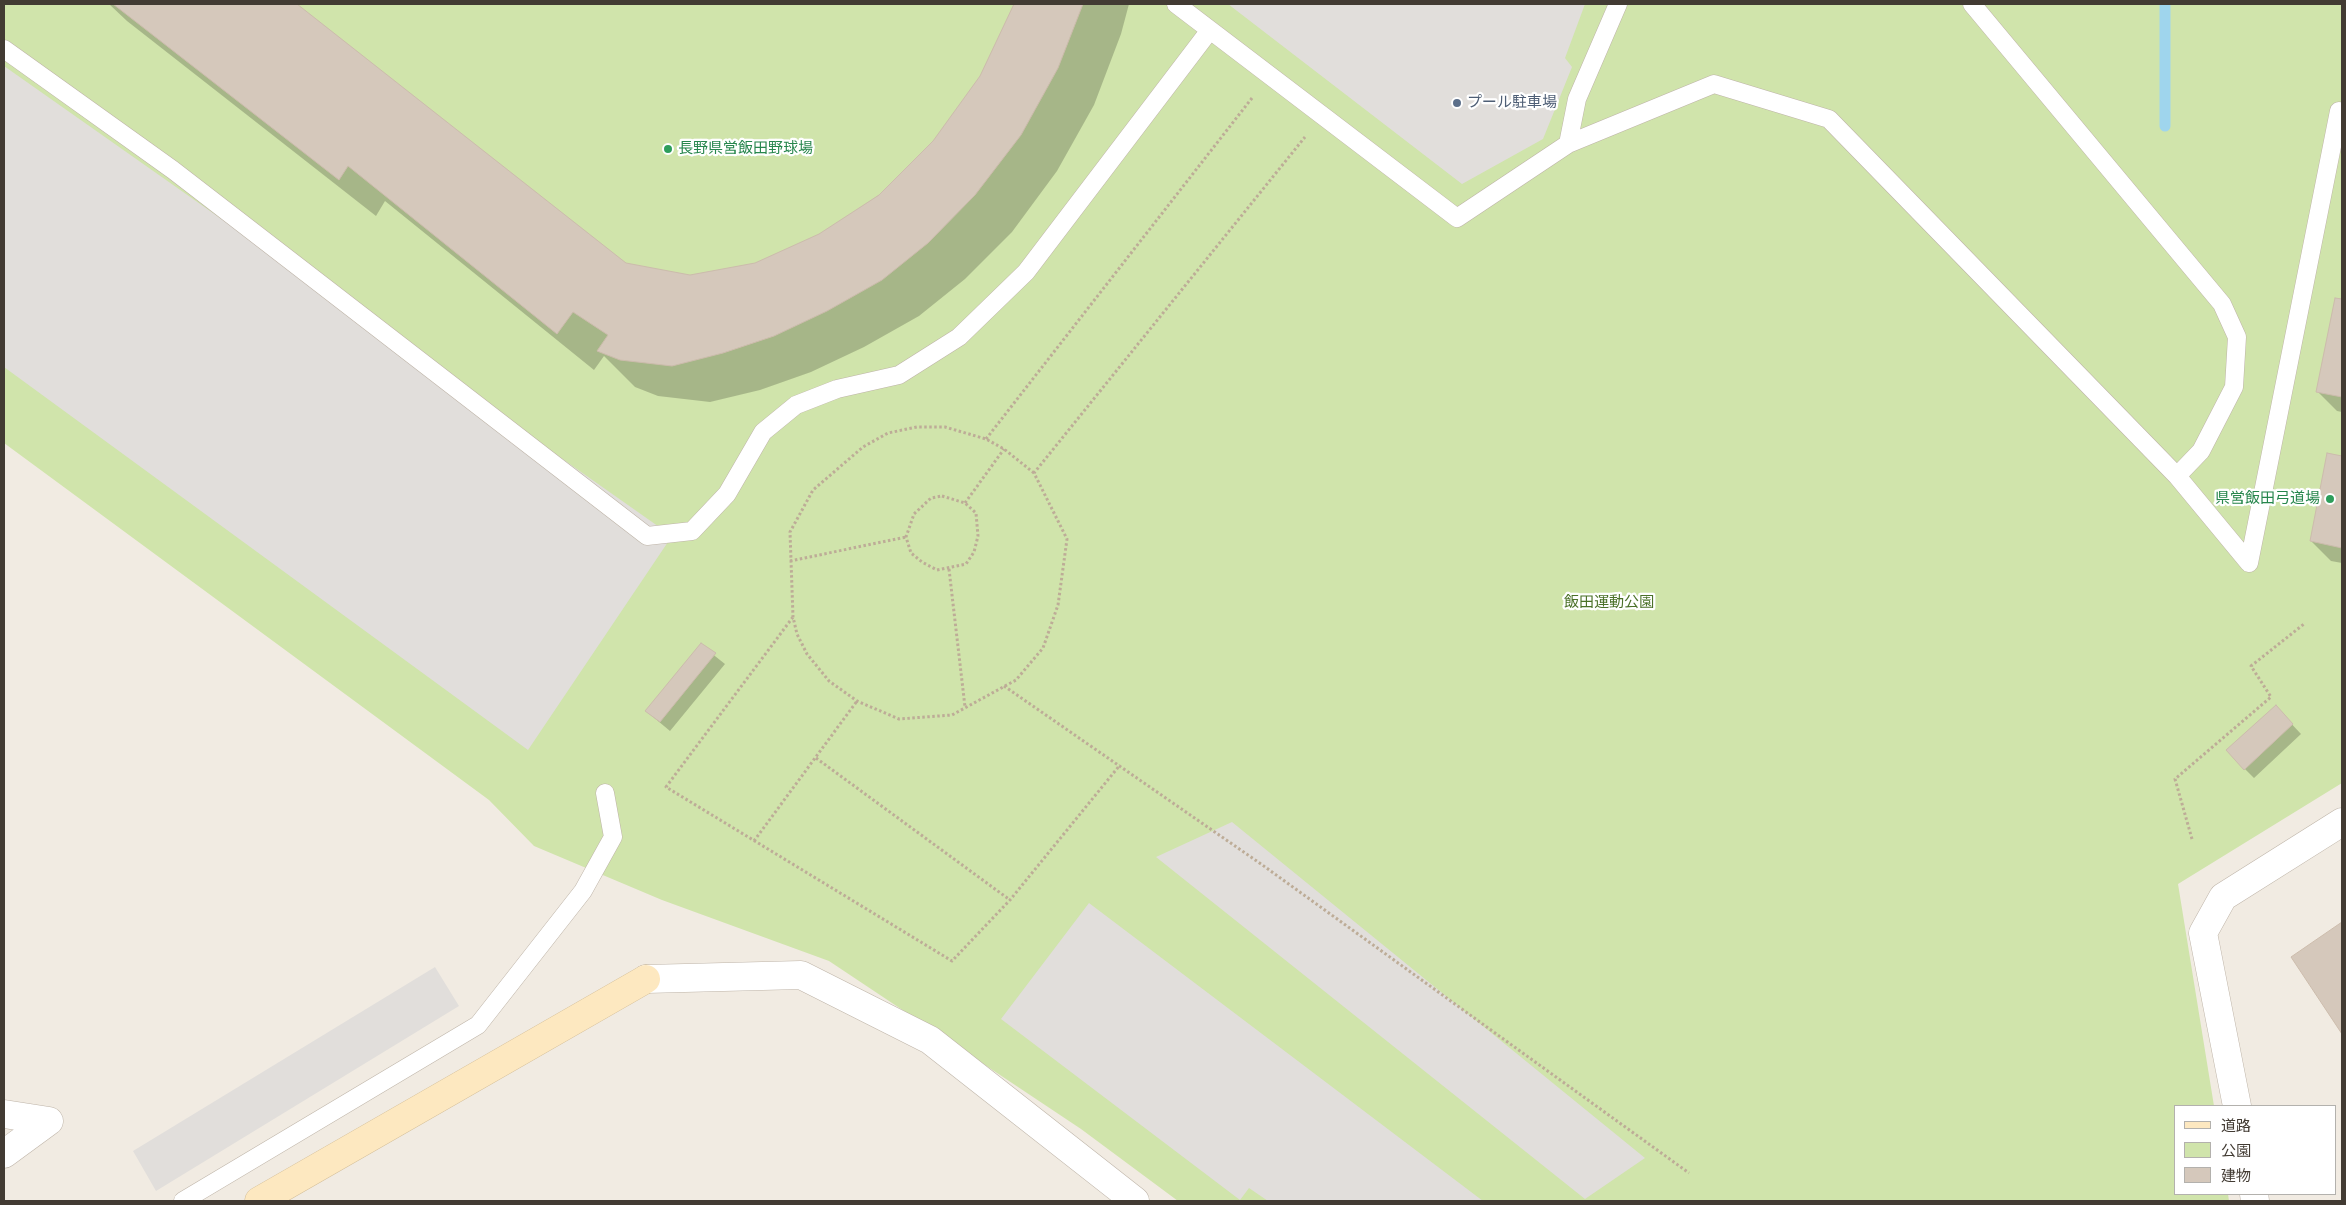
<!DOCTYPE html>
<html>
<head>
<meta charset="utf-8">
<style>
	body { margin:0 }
	#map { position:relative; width:2346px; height:1205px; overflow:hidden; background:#f1ebe2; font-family:"Roboto Condensed","Noto Sans JP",sans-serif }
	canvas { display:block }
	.frame { position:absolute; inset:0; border:5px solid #423b33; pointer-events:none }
	.legend { position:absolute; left:2174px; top:1105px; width:162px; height:90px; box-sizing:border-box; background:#fff; border:1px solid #b3b1ad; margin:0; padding:6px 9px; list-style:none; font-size:15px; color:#423b33 }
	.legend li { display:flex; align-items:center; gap:10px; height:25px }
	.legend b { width:25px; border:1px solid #b3b1ad }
</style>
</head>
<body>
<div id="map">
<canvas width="2346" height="1205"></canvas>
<div class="frame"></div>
<ul class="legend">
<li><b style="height:6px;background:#fde8c0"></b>道路</li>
<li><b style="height:14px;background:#d0e4ab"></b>公園</li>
<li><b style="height:14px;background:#d5c8bb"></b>建物</li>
</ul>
</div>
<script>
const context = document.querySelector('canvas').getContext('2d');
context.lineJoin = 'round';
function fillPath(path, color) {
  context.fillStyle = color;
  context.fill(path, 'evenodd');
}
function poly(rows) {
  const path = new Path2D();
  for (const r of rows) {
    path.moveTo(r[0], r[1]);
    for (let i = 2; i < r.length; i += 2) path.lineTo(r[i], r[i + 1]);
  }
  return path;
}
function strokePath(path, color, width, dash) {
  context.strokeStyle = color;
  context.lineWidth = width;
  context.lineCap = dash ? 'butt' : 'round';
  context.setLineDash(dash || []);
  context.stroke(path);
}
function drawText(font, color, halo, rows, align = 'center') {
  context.font = font + ' "Roboto Condensed","Noto Sans JP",sans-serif';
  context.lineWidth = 4.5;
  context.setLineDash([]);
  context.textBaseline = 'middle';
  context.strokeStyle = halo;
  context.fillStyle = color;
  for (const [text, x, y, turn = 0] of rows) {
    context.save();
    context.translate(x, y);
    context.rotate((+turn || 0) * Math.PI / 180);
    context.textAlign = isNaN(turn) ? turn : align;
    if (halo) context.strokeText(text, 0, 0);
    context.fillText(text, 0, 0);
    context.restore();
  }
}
const green = poly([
	[4,4,2342,4,2342,783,2178,884,2214,1106,2175,1106,2175,1194,2228,1194,2229,1201,1178,1201,1081,1129,829,961,662,900,534,846,489,800,4,443]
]);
const parking = poly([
	[1228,4,1585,4,1565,58,1572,67,1543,139,1462,184],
	[4,66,672,536,528,750,4,367],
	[1232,822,1645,1158,1585,1199,1156,857],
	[1089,903,1483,1201,1268,1201,1249,1188,1240,1200,1001,1019],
	[435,967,459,1006,156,1191,133,1151]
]);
const shadow = poly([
	[109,4,295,4,625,264,690,276,756,264,820,235,879,195,934,142,981,76,1015,4,1129,4,1121,34,1094,105,1057,171,1012,232,965,279,919,316,864,347,811,372,760,390,710,402,658,396,635,387,604,356,594,370,385,201,376,216,127,21],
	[2336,299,2342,300,2342,412,2337,411,2318,392],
	[2328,455,2342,457,2342,563,2331,561,2311,541],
	[701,645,725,664,670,731,646,711],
	[2285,717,2301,734,2254,778,2245,769],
	[2342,924,2342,1032,2293,957]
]);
const stream = poly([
	[2165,126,2165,4]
]);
const building = poly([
	[113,4,297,4,626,263,690,275,755,263,819,234,879,195,933,141,980,76,1014,4,1083,4,1058,68,1021,135,975,195,928,243,882,280,827,311,774,336,723,353,672,366,620,360,597,351,608,335,573,312,557,334,348,166,339,180,113,4],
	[2335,298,2342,299,2342,397,2316,392,2335,298],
	[2327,453,2342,456,2342,548,2310,541,2327,453],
	[701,643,716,653,660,722,645,711,701,643],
	[2276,705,2293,724,2244,770,2226,750,2276,705],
	[2342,922,2342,1034,2291,957,2342,922]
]);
const path = poly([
	[986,439,1252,98],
	[1034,473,1004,449,986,439,945,427,917,427,888,433,863,447,813,490,790,532,793,617,797,634,807,654,829,681,857,701,899,719,952,715,1016,680,1043,648,1058,605,1067,539,1034,473,1305,137],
	[942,496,965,503,976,513,978,536,974,552,966,564,937,570,922,562,911,553,906,537,914,514,931,498,942,496],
	[965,503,1004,449],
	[790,561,906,537],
	[949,569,965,707],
	[793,617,666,787,952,961,1010,900,1120,765],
	[1004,686,1261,864,1689,1173],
	[816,758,1010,900],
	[2192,839,2175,779,2271,697,2251,666,2304,624],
	[754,841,857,701]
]);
const lane = poly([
	[1176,4,1457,218,1568,144,1714,84,1829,119,2177,476,2249,563],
	[1972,4,2222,304,2237,337,2234,387,2201,451,2177,476],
	[4,49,173,170,647,536,692,531,727,494,763,432,796,405,837,389,899,375,959,337,1026,272,1210,30],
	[1568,144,1577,99,1618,4],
	[2249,563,2339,111,2342,112],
	[183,1201,478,1025,583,891,613,837,605,793]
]);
const street = poly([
	[646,979,801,975,930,1040,1135,1201],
	[2237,1106,2203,933,2223,897,2342,822],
	[4,1114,49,1121,4,1154],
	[2254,1194,2255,1201]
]);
const secondary = poly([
	[259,1201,646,979]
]);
const markers = [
	[1457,103,5,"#5c6f8a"],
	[668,149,5,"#2e9e5b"],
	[2330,499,5,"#2e9e5b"]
];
const serviceNames = [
	["プール駐車場",1467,103]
];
const leisureNames = [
	["長野県営飯田野球場",678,149],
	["県営飯田弓道場",2320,499,"right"]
];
const parkNames = [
	["飯田運動公園",1609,603]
];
fillPath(green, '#d0e4ab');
fillPath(parking, '#e1dedb');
fillPath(shadow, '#0003');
strokePath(stream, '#9fd5ed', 11);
fillPath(building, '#d5c8bb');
strokePath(building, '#ccbcac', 1);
strokePath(lane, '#beb4a8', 19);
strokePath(street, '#beb4a8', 29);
strokePath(secondary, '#d0ba93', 29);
strokePath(path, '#bdac97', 3, [2.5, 2.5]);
strokePath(lane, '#fff', 18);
strokePath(street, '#fff', 28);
strokePath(secondary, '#fde8c0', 28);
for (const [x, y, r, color] of markers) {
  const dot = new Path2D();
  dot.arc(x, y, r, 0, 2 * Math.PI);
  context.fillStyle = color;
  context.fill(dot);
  strokePath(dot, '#fff', 2);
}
drawText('15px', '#4e5e75', '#fff', serviceNames, 'left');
drawText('15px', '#27864d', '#fff', leisureNames, 'left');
drawText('15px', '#4b7129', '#fff', parkNames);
</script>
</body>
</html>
